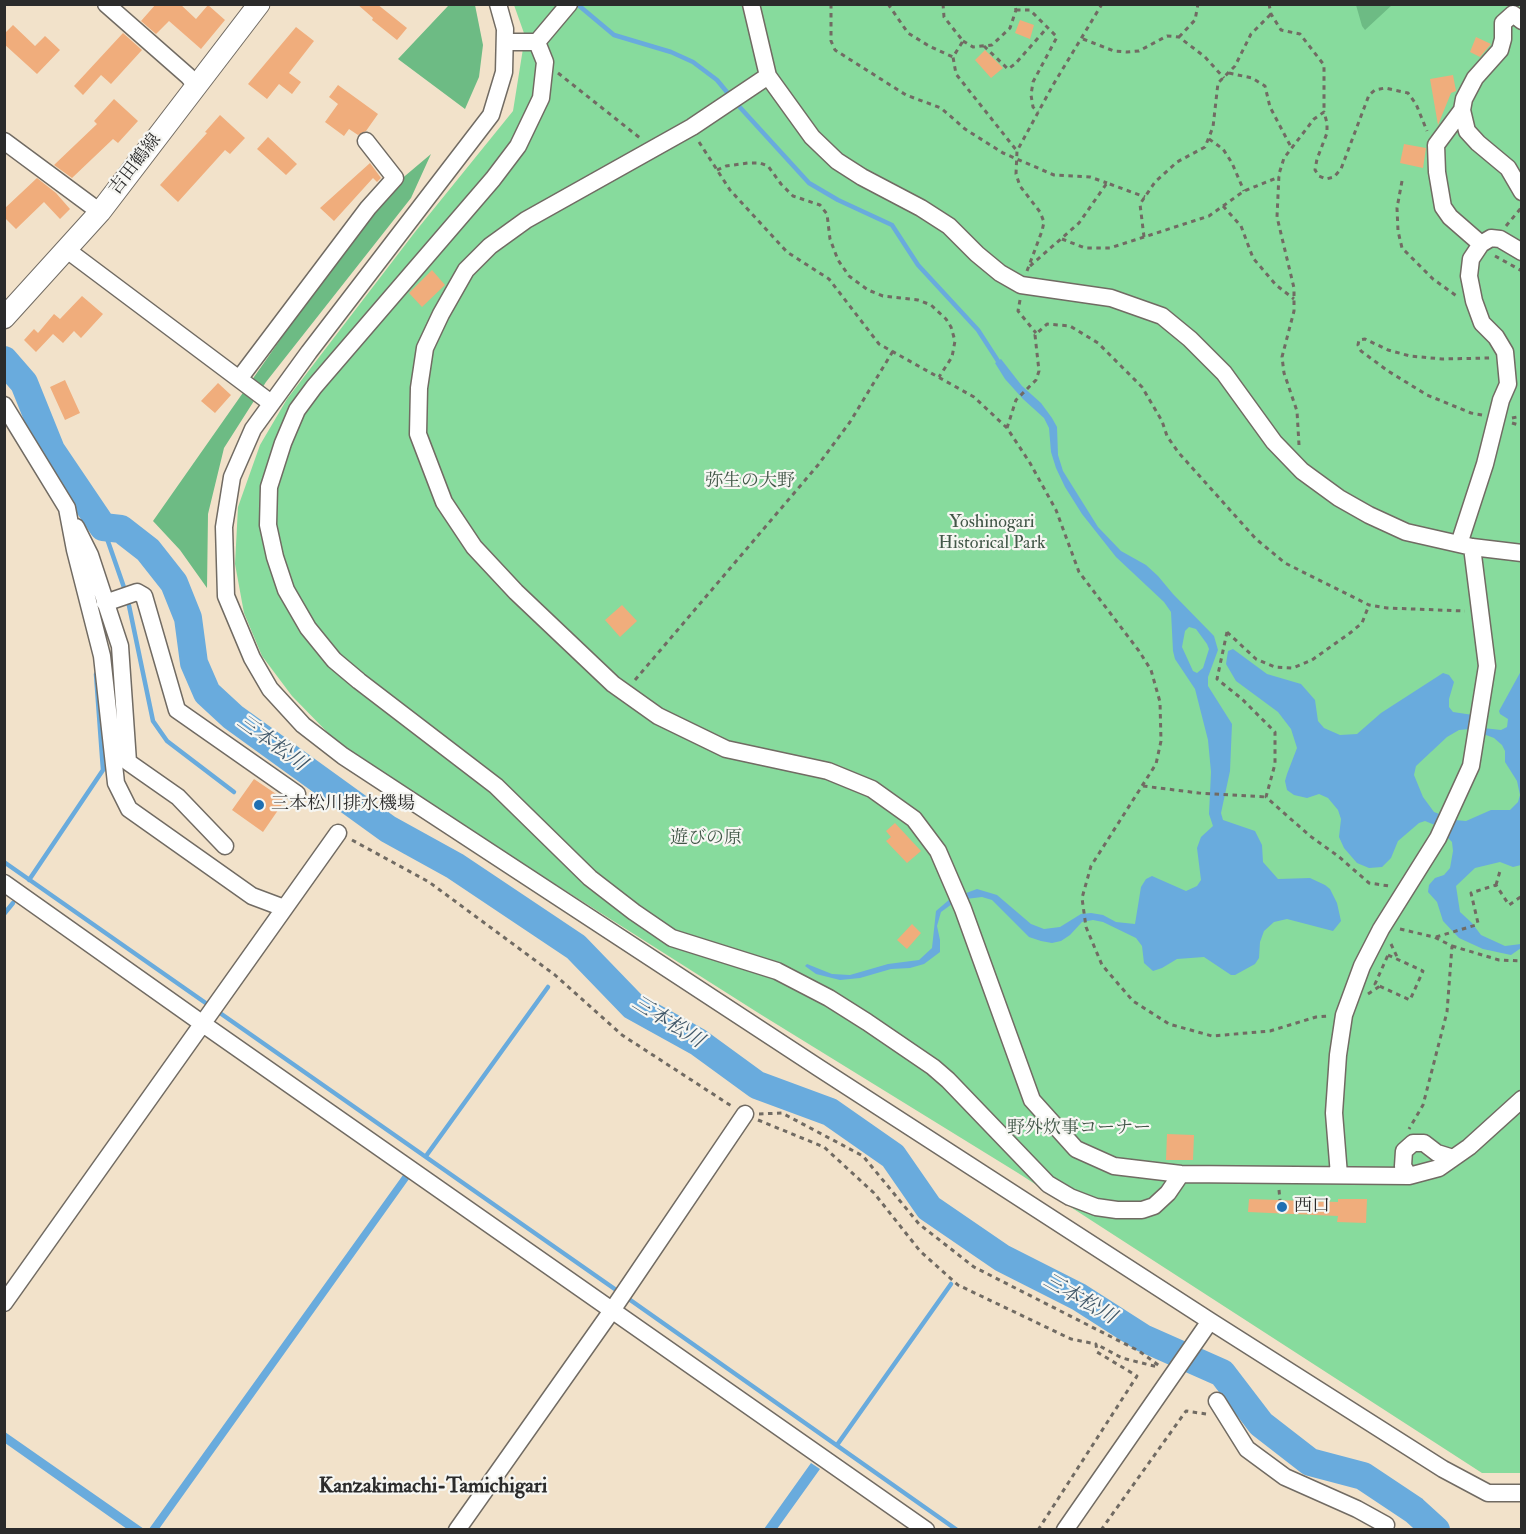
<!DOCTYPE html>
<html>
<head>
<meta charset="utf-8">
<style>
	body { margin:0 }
	#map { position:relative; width:1526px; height:1534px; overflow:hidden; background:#f2e2ca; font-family:"IM FELL Double Pica",serif }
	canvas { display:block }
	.frame { position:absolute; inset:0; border:6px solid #2b2b2b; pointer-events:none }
</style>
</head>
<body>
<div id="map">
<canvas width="1526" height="1534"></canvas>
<div class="frame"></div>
</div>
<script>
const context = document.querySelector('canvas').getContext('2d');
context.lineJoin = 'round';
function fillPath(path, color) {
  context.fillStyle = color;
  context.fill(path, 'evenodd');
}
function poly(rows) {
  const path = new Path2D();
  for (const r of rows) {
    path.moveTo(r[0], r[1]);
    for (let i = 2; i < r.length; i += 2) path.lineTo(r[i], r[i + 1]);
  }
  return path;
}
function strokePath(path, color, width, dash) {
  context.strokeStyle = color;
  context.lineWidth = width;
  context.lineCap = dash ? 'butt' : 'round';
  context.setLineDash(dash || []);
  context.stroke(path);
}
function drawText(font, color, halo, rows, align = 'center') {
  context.font = font + ' "IM FELL Double Pica","Noto Serif JP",serif';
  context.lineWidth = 4.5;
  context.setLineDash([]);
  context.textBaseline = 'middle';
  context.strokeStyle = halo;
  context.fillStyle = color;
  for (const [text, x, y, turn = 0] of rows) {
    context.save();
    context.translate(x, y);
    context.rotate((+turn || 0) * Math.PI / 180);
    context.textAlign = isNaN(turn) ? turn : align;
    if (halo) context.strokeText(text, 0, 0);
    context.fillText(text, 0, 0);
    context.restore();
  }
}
const green = poly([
	[514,5,1521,5,1521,1473,1482,1473,1018,1173,760,1014,402,787,332,737,292,696,262,656,244,613,235,564,238,507,260,445,287,399,415,232,513,111,525,36]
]);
const forest = poly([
	[447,5,475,5,483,45,479,77,465,109,398,59,448,6],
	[1356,5,1356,4,1392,5,1365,30,1362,26],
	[431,154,411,198,266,382,224,448,208,514,207,588,180,550,153,521,348,243,399,181]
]);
const water = poly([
	[1001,359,1022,386,1041,403,1052,418,1057,427,1058,455,1063,471,1098,527,1121,551,1146,565,1158,576,1173,594,1214,636,1218,650,1208,677,1208,686,1232,724,1230,771,1221,813,1223,820,1255,831,1262,845,1263,862,1278,879,1310,878,1325,885,1330,889,1337,903,1341,921,1333,931,1287,919,1274,922,1264,931,1260,942,1259,958,1255,964,1235,975,1231,975,1204,957,1177,959,1162,968,1153,971,1144,963,1142,946,1136,938,1103,922,1093,920,1082,922,1070,935,1061,941,1052,943,1041,941,1029,937,992,900,982,897,966,899,952,904,941,912,937,926,940,940,940,952,924,964,910,968,891,969,860,978,840,980,816,974,805,966,807,964,832,974,850,975,888,964,919,960,932,948,936,911,950,899,977,889,997,895,1031,924,1044,929,1060,927,1081,914,1091,913,1103,915,1116,922,1135,924,1141,887,1146,879,1152,876,1186,891,1197,886,1201,880,1197,848,1201,837,1213,826,1209,814,1211,772,1208,740,1195,689,1175,659,1173,651,1171,612,1164,602,1116,557,1082,514,1065,487,1056,468,1051,452,1049,428,1044,418,1023,399,1005,379,995,363],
	[1189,627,1196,629,1207,644,1209,649,1203,668,1197,673,1193,671,1182,647,1185,631],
	[1233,649,1267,674,1301,684,1315,700,1318,721,1324,728,1340,735,1357,734,1381,713,1443,673,1449,675,1454,682,1449,699,1449,707,1453,712,1473,715,1483,728,1501,730,1507,727,1508,719,1500,714,1499,711,1521,671,1521,865,1513,867,1500,862,1475,868,1456,886,1460,912,1472,923,1481,935,1505,946,1521,944,1521,948,1511,955,1483,949,1459,938,1443,921,1437,902,1428,892,1429,885,1435,878,1444,875,1450,868,1453,851,1452,842,1435,825,1425,821,1419,823,1398,841,1391,858,1382,867,1369,868,1357,863,1344,848,1339,837,1341,819,1338,810,1328,798,1319,794,1307,798,1294,795,1287,790,1285,781,1287,774,1297,748,1291,729,1278,712,1236,681,1226,664,1228,651],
	[1470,729,1494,738,1502,745,1505,751,1505,762,1517,781,1520,795,1518,802,1510,810,1491,810,1466,821,1455,820,1434,812,1423,797,1414,775,1416,766,1447,737,1459,730],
	[403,1175,409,1179,159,1529,149,1529],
	[5,1432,144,1529,127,1529,5,1443],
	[811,1463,820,1469,777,1529,764,1529]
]);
const stream = poly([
	[577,4,614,35,671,52,693,62,717,80,731,97],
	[736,103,809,183,838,200,892,225,918,265,978,330,998,361],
	[103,527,127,596,153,721,167,741,234,792],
	[4,862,619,1292],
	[29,880,103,770,96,674],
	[4,914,13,903],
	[426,1156,548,987],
	[626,1297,957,1530],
	[837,1445,951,1284]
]);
const river = poly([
	[4,360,24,383,51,450,103,527,121,529,148,550,174,583,188,618,194,663,207,693,233,717,388,829,455,866,576,947,633,1006,698,1042,757,1085,830,1112,893,1156,929,1208,1002,1258,1079,1297,1143,1338,1222,1373,1261,1424,1310,1462,1363,1476,1414,1510,1436,1530]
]);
const building = poly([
	[156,4,180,4,196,19,208,5,225,20,201,49,169,21,156,34,141,21],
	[357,4,377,4,407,28,397,40,372,20,373,18],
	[1020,20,1034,25,1030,39,1015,33],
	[13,25,35,46,45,36,60,50,37,74,4,44,4,34],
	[296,27,314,41,289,73,301,82,292,94,279,84,267,99,248,84],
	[123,33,142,50,111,84,101,75,83,95,74,86],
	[1476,37,1491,44,1480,57,1470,52],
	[985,50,1003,68,991,78,975,60],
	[1453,75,1456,91,1451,93,1438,125,1430,79],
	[338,85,378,114,366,131,358,135,349,129,344,136,325,122,338,104,329,97],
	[114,99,138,121,118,143,113,139,72,178,54,165,97,124,94,121],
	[220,115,245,138,230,154,225,150,178,202,160,185,207,133,205,132],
	[268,137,297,164,286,175,257,149],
	[1404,144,1426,148,1423,168,1400,163],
	[370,163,381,178,377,182,373,178,334,221,320,208],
	[37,178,56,193,70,209,60,219,44,202,16,229,4,217,4,209],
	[432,270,445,285,422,307,409,293],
	[82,296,103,314,81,338,74,331,63,343,53,334,36,352,24,340,34,329,38,333,54,314,60,319],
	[65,380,80,413,65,420,50,387],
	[218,383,231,395,215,413,201,401],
	[622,605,637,621,620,637,605,620],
	[254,779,285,800,263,832,232,810],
	[895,823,921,851,907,863,886,841,891,837,886,831],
	[912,924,921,933,907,949,897,940],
	[1167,1134,1194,1135,1193,1160,1166,1160],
	[1249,1199,1338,1202,1338,1199,1367,1199,1366,1223,1337,1222,1338,1216,1248,1212]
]);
const path = poly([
	[831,4,831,41,835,50,906,95,941,108,965,129,1003,153,1054,175,1090,177,1107,183],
	[888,4,908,33,929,46,953,57],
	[943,4,944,17,963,41,953,57,956,74,1017,151],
	[1269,4,1271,14,1281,30,1300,34,1324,65,1324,112],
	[1016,10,1030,10,1057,37,1033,82,1031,95,1033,107,1038,112],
	[1179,37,1195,20,1198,4],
	[1083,39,1114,51,1127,52,1139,51,1167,36,1179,37,1205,57,1224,78],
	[963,41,973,47,992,45,1010,28,1016,10,1014,4],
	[984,46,1008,69,1015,64,1047,28],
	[558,73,640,138],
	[1229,73,1252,78,1265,86,1270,107,1291,147],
	[1209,139,1223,149,1232,163,1244,191],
	[699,142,730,190,787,252,829,279,879,344,974,397,1007,428,1030,463,1056,510,1079,572,1139,651,1151,670,1160,702,1161,741,1156,764,1091,866,1082,898,1086,927,1102,965,1133,1001,1169,1024,1212,1036,1270,1031,1316,1017,1330,1016],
	[717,170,726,166,748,163,760,163,768,166,781,184,793,196,820,205,827,214,830,239,838,260,849,276,868,290,883,296,918,300,931,305,946,319,951,327,955,341,952,357,939,377],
	[1402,181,1397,208,1398,231,1402,248,1433,279,1458,297],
	[1223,206,1241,226,1253,258,1276,285,1294,299],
	[1506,226,1521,208],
	[1144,237,1140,204,1155,182,1177,162,1205,147,1213,127,1218,83,1235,66,1251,34,1271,14],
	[1062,239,1085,248,1110,248,1209,216,1244,191,1279,177],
	[1495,256,1522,271],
	[1030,266,1079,223,1107,183,1145,197],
	[1027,271,1042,231,1044,222,1040,212,1020,186,1016,174,1017,151,1053,85,1102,4],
	[1020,300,1018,311,1036,333],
	[1482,415,1471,413,1427,395,1388,371,1361,351,1358,345,1359,340,1365,339,1388,350,1410,356,1442,359,1490,358],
	[1512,418,1522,416],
	[1512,423,1522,426],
	[1007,428,1016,400,1036,380,1039,371,1035,335,1047,324,1070,326,1098,343,1142,387,1162,421,1167,436,1178,452,1256,539,1285,563,1369,605,1387,608,1465,611],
	[1299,445,1297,411,1284,373,1282,357,1294,311,1294,288,1277,217,1279,174,1284,158,1314,119,1324,112,1327,123,1327,133,1317,159,1315,170,1319,176,1326,179,1334,177,1341,169,1369,95,1375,90,1385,88,1408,93,1416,104,1427,131],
	[1227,632,1217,679,1242,699,1275,732,1275,764,1266,797,1310,836,1338,856,1369,883,1389,886],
	[1227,632,1256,659,1275,667,1293,668,1312,660,1350,633,1362,623,1369,605],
	[635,680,818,465,850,422,893,351],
	[1143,786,1199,793,1266,797],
	[352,840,429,882,555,975,622,1035,733,1107],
	[1496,885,1500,871],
	[1400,929,1434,937,1452,946,1447,1012,1423,1105,1409,1129],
	[1436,937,1476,925,1478,923,1471,893,1496,885,1509,905,1522,896],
	[1391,944,1398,959],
	[1452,946,1499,960,1522,961],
	[1388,955,1423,971,1410,1000,1375,984,1388,955],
	[1368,994,1380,986],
	[759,1114,782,1113,863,1156,919,1224,974,1267,1139,1351,1161,1367],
	[758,1120,824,1147,874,1193,920,1251,958,1285,1071,1339,1096,1344],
	[1279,1190,1280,1200],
	[1038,1530,1137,1376,1097,1352,1096,1344,1122,1358,1158,1367],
	[1101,1530,1186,1411,1206,1414]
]);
const minor = poly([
	[106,4,188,76,197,87],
	[498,4,505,29,504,72,491,115,309,352,253,429,232,477,224,527,226,596,252,658,270,689,303,725,343,756,819,1068,1210,1321,1443,1469,1488,1493,1522,1493],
	[751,4,768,76,812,137,837,161,862,177,921,208,949,226,977,254,1000,273,1021,285,1111,298,1162,316,1190,339,1224,373,1274,442,1302,471,1339,498,1369,515,1406,532,1472,547,1522,553],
	[505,42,537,42,545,62,541,98,518,146,493,179,314,387,297,410,283,443,269,487,268,525,275,557,286,590,308,628,334,660,359,681,496,786,590,878,634,912,672,938,777,971,829,998,867,1022,933,1067,948,1080,1048,1184,1070,1197,1096,1207,1117,1210,1142,1210,1154,1206,1168,1193,1181,1174],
	[537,42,569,4],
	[768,76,692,127,526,220,490,246,466,270,441,314,425,348,419,388,418,434,444,502,474,547,516,592,613,684,658,716,726,749,828,771,872,789,914,819,938,851,963,909,1032,1100,1076,1149,1114,1166,1181,1174,1409,1176],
	[1462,110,1467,131,1478,143,1508,168,1522,192],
	[4,141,100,212],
	[1481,244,1450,217,1443,207,1437,172,1436,145,1462,110,1464,99,1475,78,1500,50,1503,39,1503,23,1513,14,1522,21],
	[67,250,271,403],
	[239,379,368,208,395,178,366,141],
	[4,405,67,508,75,550,102,656,116,783,129,809,252,896,284,908],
	[76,527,90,555,120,646,128,762,178,797,225,846],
	[1459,544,1485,464,1501,400,1508,384,1505,352,1496,337,1482,323,1474,301,1469,276,1471,259,1481,244,1491,238,1500,239,1522,252],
	[105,603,137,592,144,596,177,710,297,794],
	[4,883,203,1024,926,1530],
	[1453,1158,1437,1153,1424,1143,1413,1143,1404,1151,1403,1166,1409,1176,1439,1168,1469,1147,1522,1099],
	[1339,1175,1334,1113,1338,1055,1344,1015,1362,966,1381,929,1438,838,1471,766,1487,666,1472,547],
	[4,1303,338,833],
	[1217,1401,1247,1449,1285,1477,1357,1509,1386,1525,1383,1530],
	[457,1530,613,1309,745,1114],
	[1065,1530,1210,1321]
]);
const major = poly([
	[4,318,100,212,259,4]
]);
const markers = [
	[259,805,6,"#1f6fb2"],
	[1282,1207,6,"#1f6fb2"]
];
const streetNames = [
	["吉田鶴線",136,165,-52]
];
const parkNames = [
	["弥生の大野",750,482],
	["Yoshinogari",992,523],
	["Historical Park",992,544],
	["遊びの原",706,839],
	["野外炊事コーナー",1079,1129]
];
const poiNames = [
	["三本松川排水機場",271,805],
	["西口",1294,1207]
];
const waterNames = [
	["三本松川",271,744,36],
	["三本松川",667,1023,32],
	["三本松川",1079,1300,30]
];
const quarterNames = [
	["Kanzakimachi-Tamichigari",433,1487]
];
fillPath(green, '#87db9d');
fillPath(forest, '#6dbb84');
fillPath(water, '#69abdd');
strokePath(stream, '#69abdd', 4.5);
strokePath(river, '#69abdd', 28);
fillPath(building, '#f0ad7c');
strokePath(minor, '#716b63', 19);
strokePath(major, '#716b63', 23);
strokePath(path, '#716b63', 3, [4.5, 4.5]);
strokePath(minor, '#fff', 16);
strokePath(major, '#fff', 21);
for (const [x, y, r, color] of markers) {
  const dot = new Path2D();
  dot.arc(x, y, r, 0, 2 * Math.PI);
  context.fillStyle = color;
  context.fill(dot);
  strokePath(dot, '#f6f6f2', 2);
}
drawText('18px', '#2b2b2b', '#f6f6f2', streetNames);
drawText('18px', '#425748', '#f6f6f2', parkNames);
drawText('18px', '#2b2b2b', '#f6f6f2', poiNames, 'left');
drawText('italic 20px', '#415869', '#f6f6f2', waterNames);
drawText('bold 21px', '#2b2b2b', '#f6f6f2', quarterNames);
</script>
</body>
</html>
